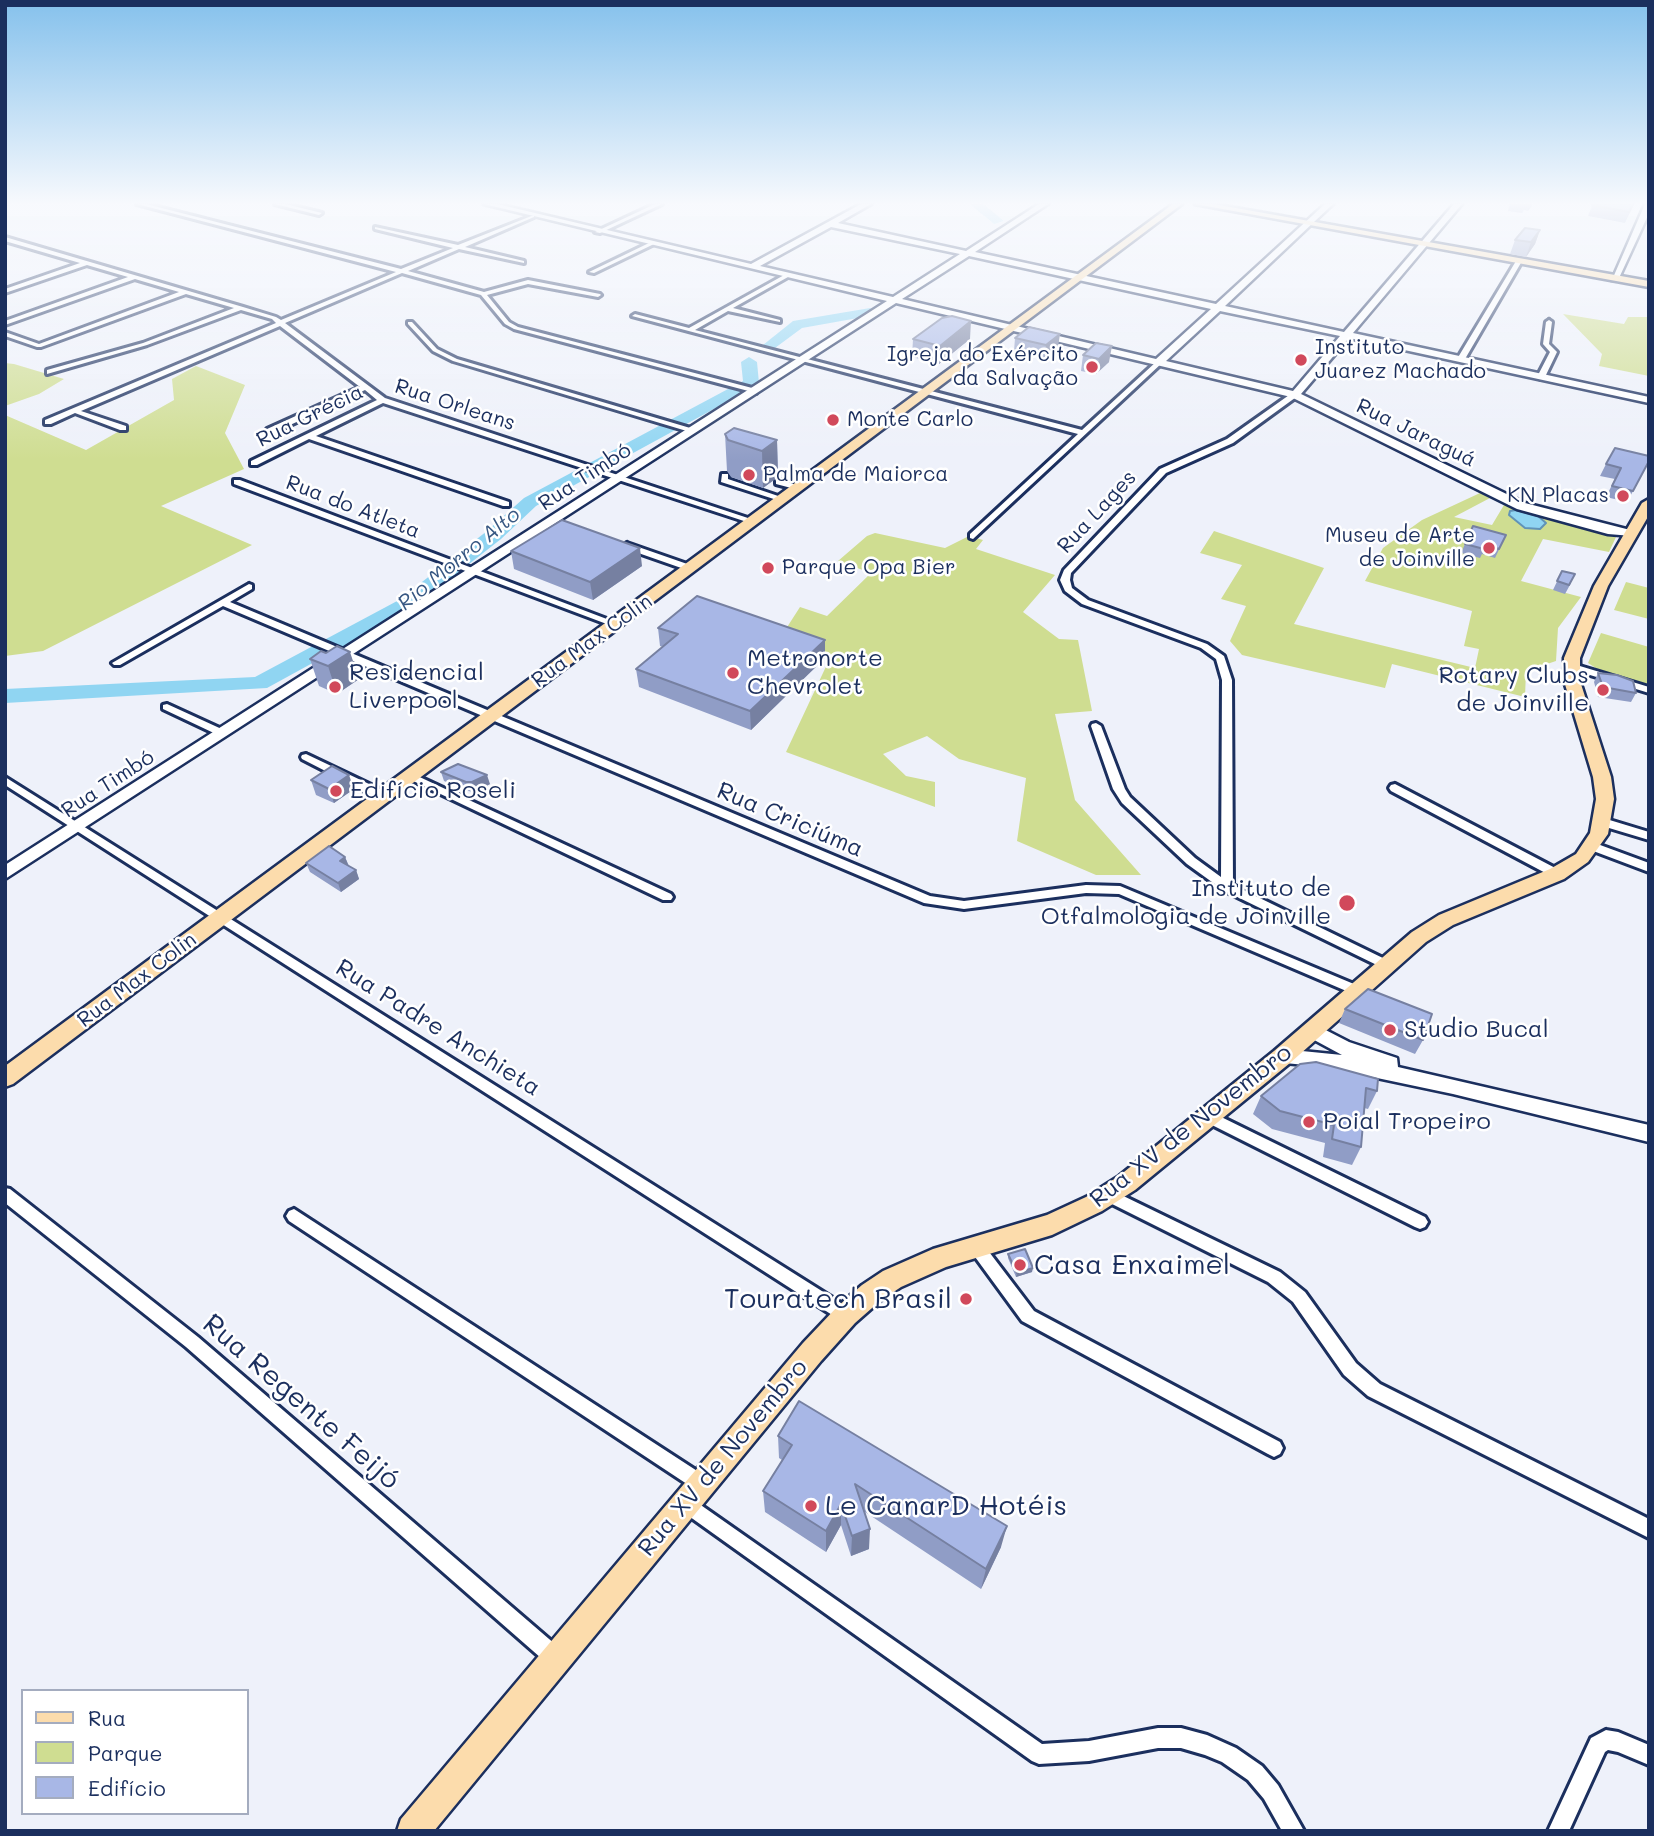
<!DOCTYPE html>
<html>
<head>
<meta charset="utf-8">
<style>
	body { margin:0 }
	#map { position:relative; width:1654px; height:1836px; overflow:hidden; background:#eef1fa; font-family:Mali,sans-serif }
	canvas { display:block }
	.frame { position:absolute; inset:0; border:7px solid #1b2f5e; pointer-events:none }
	.legend { position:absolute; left:21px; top:1689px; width:228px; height:126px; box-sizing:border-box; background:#fff; border:2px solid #a4acbf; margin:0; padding:9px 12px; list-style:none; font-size:21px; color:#1b2f5e }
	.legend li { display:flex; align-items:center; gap:14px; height:35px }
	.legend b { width:35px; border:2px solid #a4acbf }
</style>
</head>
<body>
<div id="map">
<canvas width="1654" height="1836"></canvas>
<div class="frame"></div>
<ul class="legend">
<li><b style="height:9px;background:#fcdcac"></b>Rua</li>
<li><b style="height:19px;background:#cfdd91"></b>Parque</li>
<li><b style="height:19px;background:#a8b7e6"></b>Edifício</li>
</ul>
</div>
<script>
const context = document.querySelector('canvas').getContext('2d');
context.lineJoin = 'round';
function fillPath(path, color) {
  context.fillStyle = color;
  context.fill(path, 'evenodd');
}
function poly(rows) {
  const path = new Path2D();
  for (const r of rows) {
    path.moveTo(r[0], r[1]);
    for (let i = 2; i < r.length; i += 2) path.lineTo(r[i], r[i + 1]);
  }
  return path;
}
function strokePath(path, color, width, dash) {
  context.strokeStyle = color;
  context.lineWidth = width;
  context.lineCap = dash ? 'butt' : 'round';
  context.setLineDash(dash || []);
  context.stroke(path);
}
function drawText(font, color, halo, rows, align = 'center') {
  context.font = font + ' Mali,sans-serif';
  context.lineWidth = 5;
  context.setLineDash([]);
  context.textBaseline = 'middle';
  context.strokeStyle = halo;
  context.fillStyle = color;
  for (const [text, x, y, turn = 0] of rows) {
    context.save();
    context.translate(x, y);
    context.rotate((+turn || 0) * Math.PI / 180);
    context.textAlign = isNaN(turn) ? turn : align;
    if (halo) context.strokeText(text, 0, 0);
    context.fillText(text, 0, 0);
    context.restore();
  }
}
const green = poly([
	[1563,314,1624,324,1628,317,1649,317,1649,376,1599,366,1602,354],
	[5,363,14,364,64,379,39,394,5,406],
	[196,366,245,385,225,433,244,469,161,506,252,545,43,651,5,656,5,415,86,450,174,400,172,379],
	[1480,493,1490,498,1454,517,1492,525,1504,505,1611,533,1616,537,1609,552,1543,539,1521,581,1581,597,1558,628,1556,661,1526,671,1525,697,1392,664,1385,688,1242,655,1230,641,1246,606,1221,599,1242,565,1200,553,1214,531,1324,568,1294,624,1475,668,1479,649,1464,646,1472,611,1365,581,1383,548,1422,520],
	[875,533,945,548,969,536,983,540,976,549,1055,575,1023,612,1059,639,1078,640,1092,711,1055,714,1075,800,1141,875,1096,875,1017,841,1026,778,959,759,927,736,883,754,906,776,935,782,935,807,786,752,830,658,782,635,800,607,827,616,871,573,838,561,867,536],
	[1626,582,1649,588,1649,619,1614,610],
	[1601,633,1649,647,1649,687,1605,674,1588,663]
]);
const water = poly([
	[1516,510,1538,516,1546,523,1540,529,1525,528,1509,515,1510,511,1516,510]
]);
const river = poly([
	[970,204,983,204,1004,221,994,224,970,204],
	[870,308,877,312,875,315,802,328,775,348,765,348,763,345,793,321,870,308],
	[749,357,757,362,759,383,756,386,536,506,501,539,413,608,267,688,5,703,5,689,255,677,399,600,487,531,524,498,743,381,741,362,749,357]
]);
const street = poly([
	[137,204,146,204,401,269,453,248,375,229,375,227,458,245,534,215,534,217,465,247,524,261,524,263,459,249,408,271,484,292,528,280,600,294,601,295,598,297,528,284,487,295,509,322,518,327,756,389,756,393,514,329,505,324,481,295,402,273,285,323,385,398,757,521,750,523,383,403,316,436,509,502,509,506,503,506,309,439,257,465,251,465,251,461,377,400,365,390,273,433,267,433,267,429,360,387,280,326,81,411,126,426,126,430,120,430,75,413,51,424,45,424,45,420,276,323,272,319,241,310,147,345,47,374,47,370,143,343,234,308,186,294,41,347,37,347,5,336,5,332,39,344,179,292,135,279,5,325,5,321,128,277,87,265,5,293,5,289,80,263,5,241,5,237,243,307,276,317,281,320,396,272,137,204],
	[275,204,285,204,322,213,319,215,275,204],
	[655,204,662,204,600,233,595,232,655,204],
	[649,243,654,244,594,273,589,272,649,243],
	[1519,259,1522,261,1465,359,1459,360,1457,359,1516,261,1519,259],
	[786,274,788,277,733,308,780,320,780,322,728,311,695,330,1082,430,1156,362,1162,363,973,539,970,538,970,534,1078,434,632,316,635,314,689,328,786,274],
	[1549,320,1552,322,1549,344,1557,352,1545,377,1541,379,1537,377,1550,352,1543,344,1546,322,1549,320],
	[408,322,412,322,437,349,457,359,697,430,690,432,453,361,433,351,408,324,408,322],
	[1292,393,1299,395,1233,443,1166,473,1071,573,1070,580,1072,588,1088,600,1207,644,1224,656,1232,680,1233,885,1389,961,1391,964,1389,967,1385,969,1223,890,1187,864,1122,803,1113,789,1091,726,1092,724,1096,723,1101,726,1125,789,1130,797,1195,858,1221,877,1222,680,1216,659,1201,648,1082,604,1065,591,1060,580,1064,570,1160,469,1227,439,1292,393],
	[722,474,728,474,728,479,787,499,780,501,721,482,722,474],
	[234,480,240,480,620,624,618,626,612,626,234,484,234,480],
	[776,480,782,480,802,487,795,489,776,484,776,480],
	[627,543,693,566,694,568,687,570,624,548,623,546,627,543],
	[249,584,252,585,252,589,230,602,930,896,964,901,1086,885,1120,886,1361,987,1362,990,1361,993,1356,995,1351,993,1119,894,1086,893,964,909,924,903,223,606,120,665,114,665,112,663,249,584],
	[1570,663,1649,687,1649,693,1567,668,1567,664,1570,663],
	[167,704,226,731,227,733,222,736,218,735,163,709,163,705,167,704],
	[306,754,388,793,390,796,388,799,380,799,302,759,301,757,302,755,306,754],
	[411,773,671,894,673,897,671,900,663,900,407,778,406,776,411,773],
	[5,777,852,1310,854,1315,852,1320,846,1322,840,1320,5,785,5,777],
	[1395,784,1561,871,1563,874,1561,877,1553,877,1391,791,1389,788,1391,785,1395,784],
	[1603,818,1649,832,1649,840,1599,825,1597,822,1599,819,1603,818],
	[1592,842,1649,863,1649,872,1588,849,1586,846,1592,842],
	[1209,1111,1425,1217,1428,1222,1425,1227,1420,1229,1415,1227,1204,1121,1202,1117,1204,1113,1209,1111],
	[5,1188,10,1189,198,1337,563,1651,566,1658,563,1665,556,1668,549,1665,186,1347,5,1203,5,1188],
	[1109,1189,1280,1272,1305,1292,1356,1363,1380,1384,1649,1519,1649,1538,1368,1396,1344,1375,1293,1302,1268,1282,1104,1200,1102,1195,1104,1190,1109,1189],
	[294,1209,708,1478,711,1484,708,1490,702,1493,696,1490,289,1221,286,1216,289,1211,294,1209],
	[975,1238,980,1240,1034,1311,1280,1442,1283,1448,1280,1454,1274,1457,1268,1454,1022,1321,970,1250,967,1245,970,1240,975,1238],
	[685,1494,1042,1744,1089,1741,1158,1728,1181,1728,1207,1735,1236,1748,1262,1766,1278,1785,1304,1831,1282,1831,1264,1799,1248,1780,1222,1762,1205,1755,1181,1748,1158,1748,1089,1761,1039,1764,1032,1761,679,1509,676,1503,679,1497,685,1494],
	[1606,1730,1618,1732,1649,1745,1649,1765,1618,1752,1608,1750,1605,1752,1569,1831,1548,1831,1591,1738,1606,1730]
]);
const secondary = poly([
	[484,204,497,204,751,264,861,204,871,204,838,223,966,251,1039,204,1048,204,975,252,1216,304,1325,204,1333,204,1225,306,1344,332,1454,204,1462,204,1353,333,1649,397,1649,403,1349,338,1301,394,1525,503,1638,532,1632,536,1608,534,1517,509,1291,397,896,303,5,879,5,865,887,301,484,204],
	[831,227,960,254,893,297,760,266,831,227],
	[969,256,1211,309,1156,359,902,299,969,256],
	[1220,311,1340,336,1293,391,1166,361,1220,311],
	[1645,204,1649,204,1649,213,1619,278,1612,280,1645,204],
	[1312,1023,1349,1042,1397,1058,1398,1067,1649,1125,1649,1142,1453,1094,1325,1067,1275,1062,1272,1057,1275,1052,1282,1049,1342,1055,1305,1035,1302,1030,1305,1025,1312,1023]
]);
const primary = poly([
	[1173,204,1182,204,13,1084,5,1087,5,1066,1173,204],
	[1195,204,1213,204,1649,281,1649,287,1195,204],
	[1649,499,1649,515,1608,586,1580,658,1580,681,1611,777,1614,799,1608,834,1588,862,1564,879,1453,925,1426,942,1290,1063,1135,1190,1102,1211,1052,1235,946,1267,901,1287,880,1301,855,1323,821,1361,434,1831,397,1831,401,1819,803,1343,837,1307,862,1285,883,1271,933,1249,1047,1215,1086,1197,1119,1176,1274,1051,1412,932,1439,915,1550,869,1576,854,1590,833,1596,799,1593,777,1564,681,1564,658,1594,586,1642,503,1649,499]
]);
const wall = poly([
	[1510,204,1533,204,1528,211,1524,210,1522,213,1508,211],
	[1593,204,1634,204,1625,223,1588,216],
	[1540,230,1535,244,1526,257,1510,254,1515,240],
	[1015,338,1058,347,1044,359,1014,351],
	[913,339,970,339,939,364,912,357],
	[1083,355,1109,362,1096,374,1081,371],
	[725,434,777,440,778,477,763,488,731,477,727,471],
	[1649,462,1627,502,1606,497,1615,479,1600,476,1606,464],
	[1473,526,1506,535,1495,558,1482,554,1480,558,1461,553],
	[511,551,642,566,593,600,514,569],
	[1562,571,1571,583,1565,594,1553,590],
	[658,628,825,640,825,658,751,730,639,687,636,669,663,647,660,646],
	[326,653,359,679,337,694,319,686,310,659],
	[1598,673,1636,693,1631,702,1598,697,1594,682],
	[441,772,490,784,475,792,468,791,444,781],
	[311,780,354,789,334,803,316,795],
	[345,857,349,866,356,870,359,879,341,892,310,872,306,863],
	[1345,1009,1423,1040,1415,1054,1339,1023],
	[1300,1064,1377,1091,1368,1109,1364,1108,1361,1147,1352,1165,1323,1157,1325,1143,1272,1129,1253,1114,1261,1096],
	[1008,1254,1032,1272,1016,1277,1008,1258],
	[778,1436,1001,1547,981,1589,865,1512,869,1549,851,1556,841,1525,826,1552,765,1512,763,1491,782,1460,779,1458]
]);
const shadedWall = poly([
	[1540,230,1535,244,1526,257,1531,242],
	[971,321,970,339,939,364,940,346],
	[1060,334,1058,347,1044,359,1046,345],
	[1112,346,1109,362,1096,374,1099,359],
	[777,440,778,477,763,488,762,451],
	[640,548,642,566,593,600,590,582],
	[825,640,825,658,751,730,750,711],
	[350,652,359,679,337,694,328,666],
	[349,775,354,789,334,803,329,789],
	[487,775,490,784,475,792,472,782],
	[345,857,349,867,340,861],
	[356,870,359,879,341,892,338,883],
	[1033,1268,1032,1272,1016,1277,1017,1273],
	[841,1504,841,1525,826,1552,826,1531],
	[1007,1526,1001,1547,981,1589,986,1569],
	[870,1529,869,1549,851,1556,852,1536]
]);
const building = poly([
	[1593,204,1633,204,1629,212,1592,205,1593,204],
	[1525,228,1540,230,1531,242,1515,240,1525,228],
	[952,316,971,321,940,346,913,339,942,318,952,316],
	[1029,327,1060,334,1046,345,1015,338,1029,327],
	[1096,343,1112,346,1099,359,1083,355,1096,343],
	[734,428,777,440,762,451,728,440,725,434,734,428],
	[1615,448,1649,456,1649,461,1633,491,1612,486,1621,468,1606,464,1615,448],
	[562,520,640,548,590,582,511,551,562,520],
	[1473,526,1506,535,1499,549,1486,545,1484,549,1465,544,1473,526],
	[1562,571,1575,574,1569,585,1557,581,1562,571],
	[697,596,825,640,750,711,636,669,678,634,658,628,697,596],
	[337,646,350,652,328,666,310,659,321,651,326,653,337,646],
	[1598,673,1617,675,1633,681,1636,693,1603,687,1598,673],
	[458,764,487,775,472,782,466,782,441,772,458,764],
	[332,766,349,775,329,789,311,780,332,766],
	[329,846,345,857,340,861,356,870,338,883,306,863,329,846],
	[1368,989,1432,1014,1423,1040,1345,1009,1368,989],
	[1316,1062,1378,1079,1377,1091,1366,1088,1361,1147,1332,1139,1334,1125,1280,1111,1261,1096,1300,1064,1316,1062],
	[1025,1249,1033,1268,1017,1273,1008,1254,1025,1249],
	[799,1401,1007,1526,986,1569,855,1484,870,1529,852,1536,841,1504,826,1531,763,1491,792,1445,778,1436,799,1401]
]);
const markers = [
	[1301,360,7,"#d1495b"],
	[1092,367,7,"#d1495b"],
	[833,420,7,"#d1495b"],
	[749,475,7,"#d1495b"],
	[1623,496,7,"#d1495b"],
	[1489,548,7,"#d1495b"],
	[768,568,7,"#d1495b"],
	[733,673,7,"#d1495b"],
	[335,687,7,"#d1495b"],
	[1603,690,7,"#d1495b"],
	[336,791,7,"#d1495b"],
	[1347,903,9,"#d1495b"],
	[1390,1030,7,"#d1495b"],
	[1309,1122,7,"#d1495b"],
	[1020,1265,7,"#d1495b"],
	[966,1299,7,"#d1495b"],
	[811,1506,7,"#d1495b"]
];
const farPoinames = [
	["Instituto",1315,348],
	["Juarez Machado",1315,372],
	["Igreja do Exército",1078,355,"right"],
	["da Salvação",1078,379,"right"],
	["Monte Carlo",847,420],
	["Palma de Maiorca",763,475],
	["KN Placas",1609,496,"right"],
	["Museu de Arte",1475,536,"right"],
	["de Joinville",1475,560,"right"],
	["Parque Opa Bier",782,568]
];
const farStreetnames = [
	["Rua Orleans",455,405,18],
	["Rua Grécia",310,416,-26],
	["Rua Jaraguá",1416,433,26],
	["Rua Timbó",585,477,-33],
	["Rua do Atleta",353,507,21],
	["Rua Lages",1097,512,-47],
	["Rua Max Colin",592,641,-36],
	["Rua Timbó",108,784,-33],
	["Rua Max Colin",137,980,-37]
];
const farWaternames = [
	["Rio Morro Alto",459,559,-39]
];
const poiNames = [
	["Metronorte",747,659],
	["Chevrolet",747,687],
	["Residencial",349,673],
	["Liverpool",349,701],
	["Rotary Clubs",1589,676,"right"],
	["de Joinville",1589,704,"right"],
	["Edifício Roseli",350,791],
	["Instituto de",1331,889,"right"],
	["Otfalmologia de Joinville",1331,917,"right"],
	["Studio Bucal",1404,1030],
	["Poial Tropeiro",1323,1122]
];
const streetNames = [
	["Rua Criciúma",790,820,23],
	["Rua Padre Anchieta",438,1028,32],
	["Rua XV de Novembro",1191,1126,-38],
	["Rua XV de Novembro",723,1458,-50]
];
const nearPoinames = [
	["Casa Enxaimel",1034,1265],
	["Touratech Brasil",952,1299,"right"],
	["Le CanarD Hotéis",825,1506]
];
const nearStreetnames = [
	["Rua Regente Feijó",301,1402,41]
];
fillPath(green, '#cfdd91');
fillPath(water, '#90d5f2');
strokePath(water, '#6193b7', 2);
fillPath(river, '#90d5f2');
strokePath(street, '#1b2f5e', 6);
strokePath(secondary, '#1b2f5e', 5);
strokePath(primary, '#1b2f5e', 5);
fillPath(street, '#fff');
fillPath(secondary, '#fff');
fillPath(primary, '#fcdcac');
fillPath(wall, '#909dc6');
fillPath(shadedWall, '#7680a1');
fillPath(building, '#a8b7e6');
strokePath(building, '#7680a1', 2);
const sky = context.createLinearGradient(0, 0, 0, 461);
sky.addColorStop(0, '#85c1ec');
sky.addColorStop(0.44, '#f7f9fd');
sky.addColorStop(1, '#f7f9fd00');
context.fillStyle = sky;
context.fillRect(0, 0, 1654, 461);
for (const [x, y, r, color] of markers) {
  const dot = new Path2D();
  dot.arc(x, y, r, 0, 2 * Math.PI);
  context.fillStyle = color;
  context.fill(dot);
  strokePath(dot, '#fff', 2.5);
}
drawText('21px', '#1b2f5e', '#fff', farPoinames, 'left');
drawText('21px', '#1b2f5e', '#fff', farStreetnames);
drawText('italic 21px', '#385883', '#fff', farWaternames);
drawText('24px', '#1b2f5e', '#fff', poiNames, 'left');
drawText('24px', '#1b2f5e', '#fff', streetNames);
drawText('28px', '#1b2f5e', '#fff', nearPoinames, 'left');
drawText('28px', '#1b2f5e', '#fff', nearStreetnames);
</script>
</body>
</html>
